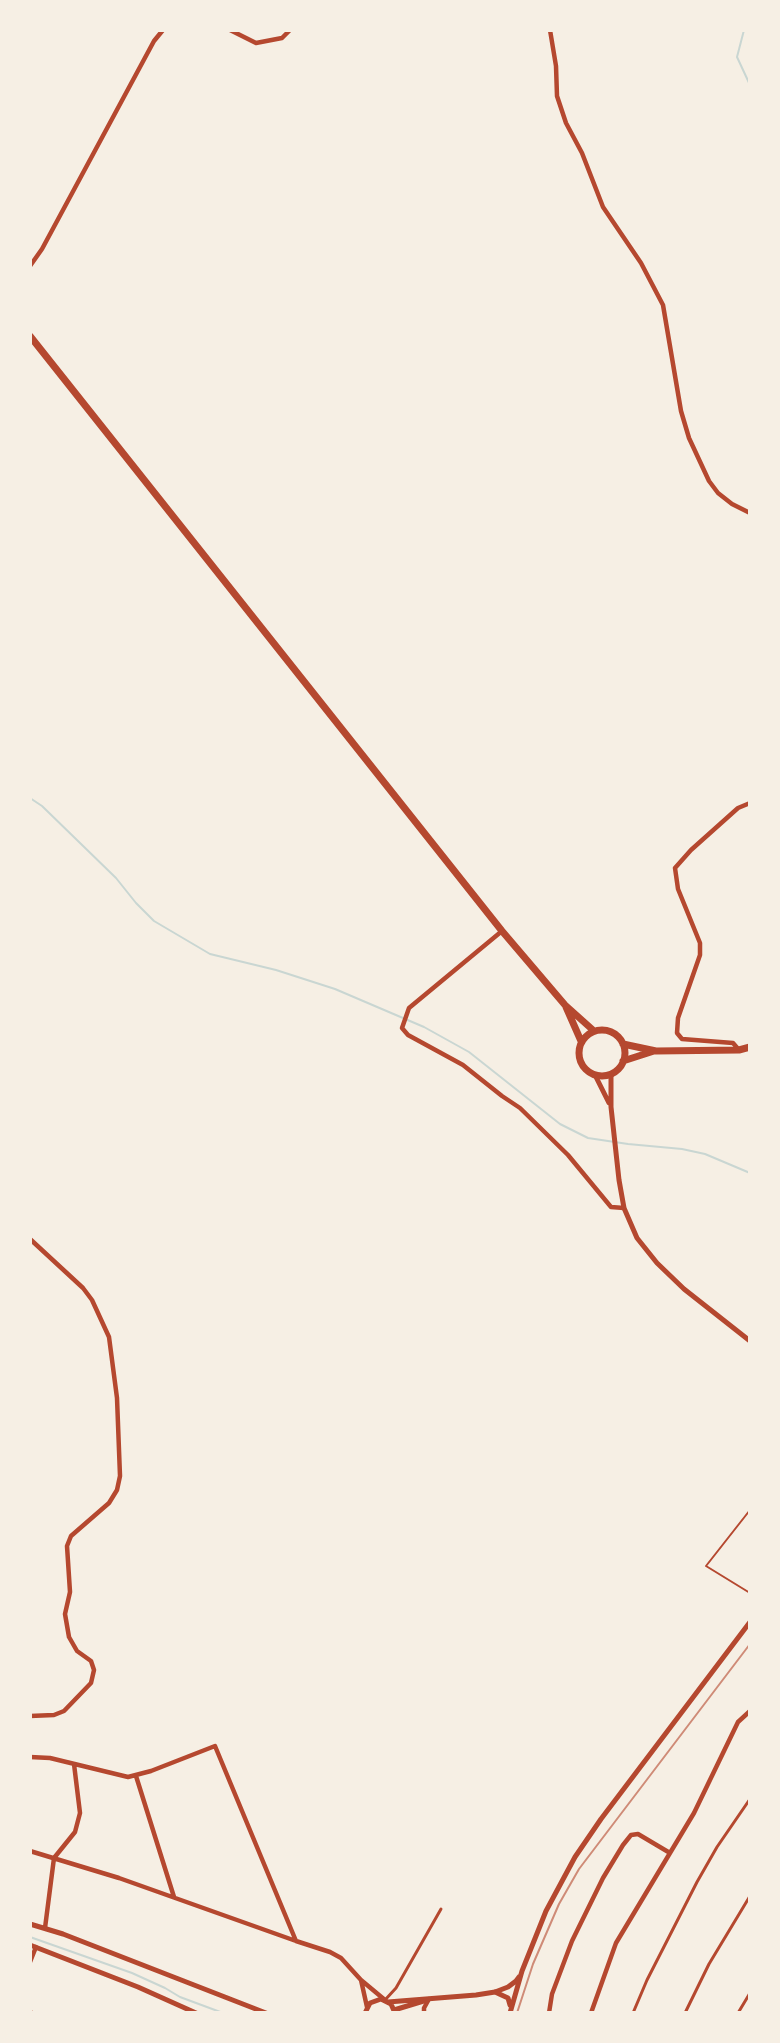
<!DOCTYPE html>
<html>
<head>
<meta charset="utf-8">
<style>
	body { margin:0 }
	#map { position:relative; width:780px; height:2043px; overflow:hidden; background:#f6efe4; font-family:Mulish,sans-serif }
	canvas { display:block }
	.frame { position:absolute; inset:0; border:32px solid #f6efe4; pointer-events:none }
</style>
</head>
<body>
<div id="map">
<canvas width="780" height="2043"></canvas>
<div class="frame"></div>
</div>
<script>
const context = document.querySelector('canvas').getContext('2d');
context.lineJoin = 'round';
function poly(rows) {
  const path = new Path2D();
  for (const r of rows) {
    if (r.length === 3) {
      path.moveTo(r[0] + r[2], r[1]);
      path.arc(r[0], r[1], r[2], 0, 2 * Math.PI);
      continue;
    }
    path.moveTo(r[0], r[1]);
    for (let i = 2; i < r.length; i += 2) path.lineTo(r[i], r[i + 1]);
  }
  return path;
}
function strokePath(path, color, width, dash) {
  context.strokeStyle = color;
  context.lineWidth = width;
  context.lineCap = dash ? 'butt' : 'round';
  context.setLineDash(dash || []);
  context.stroke(path);
}
const stream = poly([
	[744,30,737,57,750,85],
	[30,798,42,806,116,878,136,903,154,921,210,954,276,970,335,989,424,1027,469,1052,560,1124,588,1138,628,1144,682,1149,705,1154,750,1173],
	[30,1937,132,1973,165,1988,180,1997,223,2013]
]);
const service = poly([
	[750,1510,706,1566,750,1593]
]);
const pedestrian = poly([
	[385,2000,396,1988,441,1909],
	[633,2013,647,1980,697,1882,717,1847,750,1799],
	[685,2013,709,1964,750,1896],
	[738,2013,750,1993]
]);
const minor = poly([
	[230,30,256,43,282,38,290,30],
	[550,30,556,66,557,96,566,123,582,153,603,207,641,263,663,305,681,411,689,438,709,481,718,493,732,504,750,513],
	[30,266,42,249,154,41,163,30],
	[502,931,409,1008,402,1028,408,1035,463,1065,502,1096,520,1108,568,1155,611,1207,624,1208],
	[739,1050,733,1043,682,1039,677,1033,678,1018,700,955,700,943,678,889,675,868,691,850,738,808,750,803],
	[30,1239,83,1288,92,1300,109,1337,117,1398,120,1476,117,1490,109,1503,71,1536,67,1546,70,1592,65,1614,69,1637,77,1651,91,1661,94,1670,91,1683,64,1711,54,1715,30,1716],
	[30,1757,50,1758,128,1777,151,1771,215,1746,296,1941,330,1952,341,1958,361,1980,385,2000],
	[136,1776,174,1897],
	[30,1851,119,1878,296,1941],
	[45,1928,54,1858,75,1832,80,1813,74,1764],
	[30,1962,36,1947],
	[361,1980,367,2007],
	[30,2012,32,2013],
	[424,2013,424,2008,429,1999],
	[549,2013,552,1994,572,1941,603,1878,623,1845,631,1835,638,1834,670,1853],
	[591,2013,616,1943,694,1813,738,1722,750,1711]
]);
const tertiary = poly([
	[595,1075,609,1103],
	[611,1075,611,1107,619,1180,624,1208,637,1238,657,1263,684,1289,750,1341],
	[30,1924,63,1934,266,2013],
	[30,1945,138,1987,196,2013],
	[495,1992,508,1998,510,2005],
	[388,2002,476,1995,495,1992,508,1987,516,1981,519,1977],
	[394,2010,427,2000],
	[365,2013,370,2003,381,1999,391,2004,395,2013],
	[510,2013,522,1971,546,1911,575,1857,601,1819,750,1622]
]);
const primary = poly([
	[30,336,502,931,565,1005,594,1031],
	[566,1007,581,1041],
	[602,1053,23],
	[623,1044,656,1051,739,1050,750,1047],
	[623,1061,654,1051]
]);
const rail = poly([
	[517,2013,533,1964,559,1904,579,1869,750,1644]
]);
strokePath(stream, '#c9d6d2', 2);
strokePath(service, '#b5482f', 2);
strokePath(pedestrian, '#b5482f', 3);
strokePath(minor, '#b5482f', 4.5);
strokePath(tertiary, '#b5482f', 5);
strokePath(primary, '#b5482f', 7);
strokePath(rail, '#cf8b77', 2);
</script>
</body>
</html>
